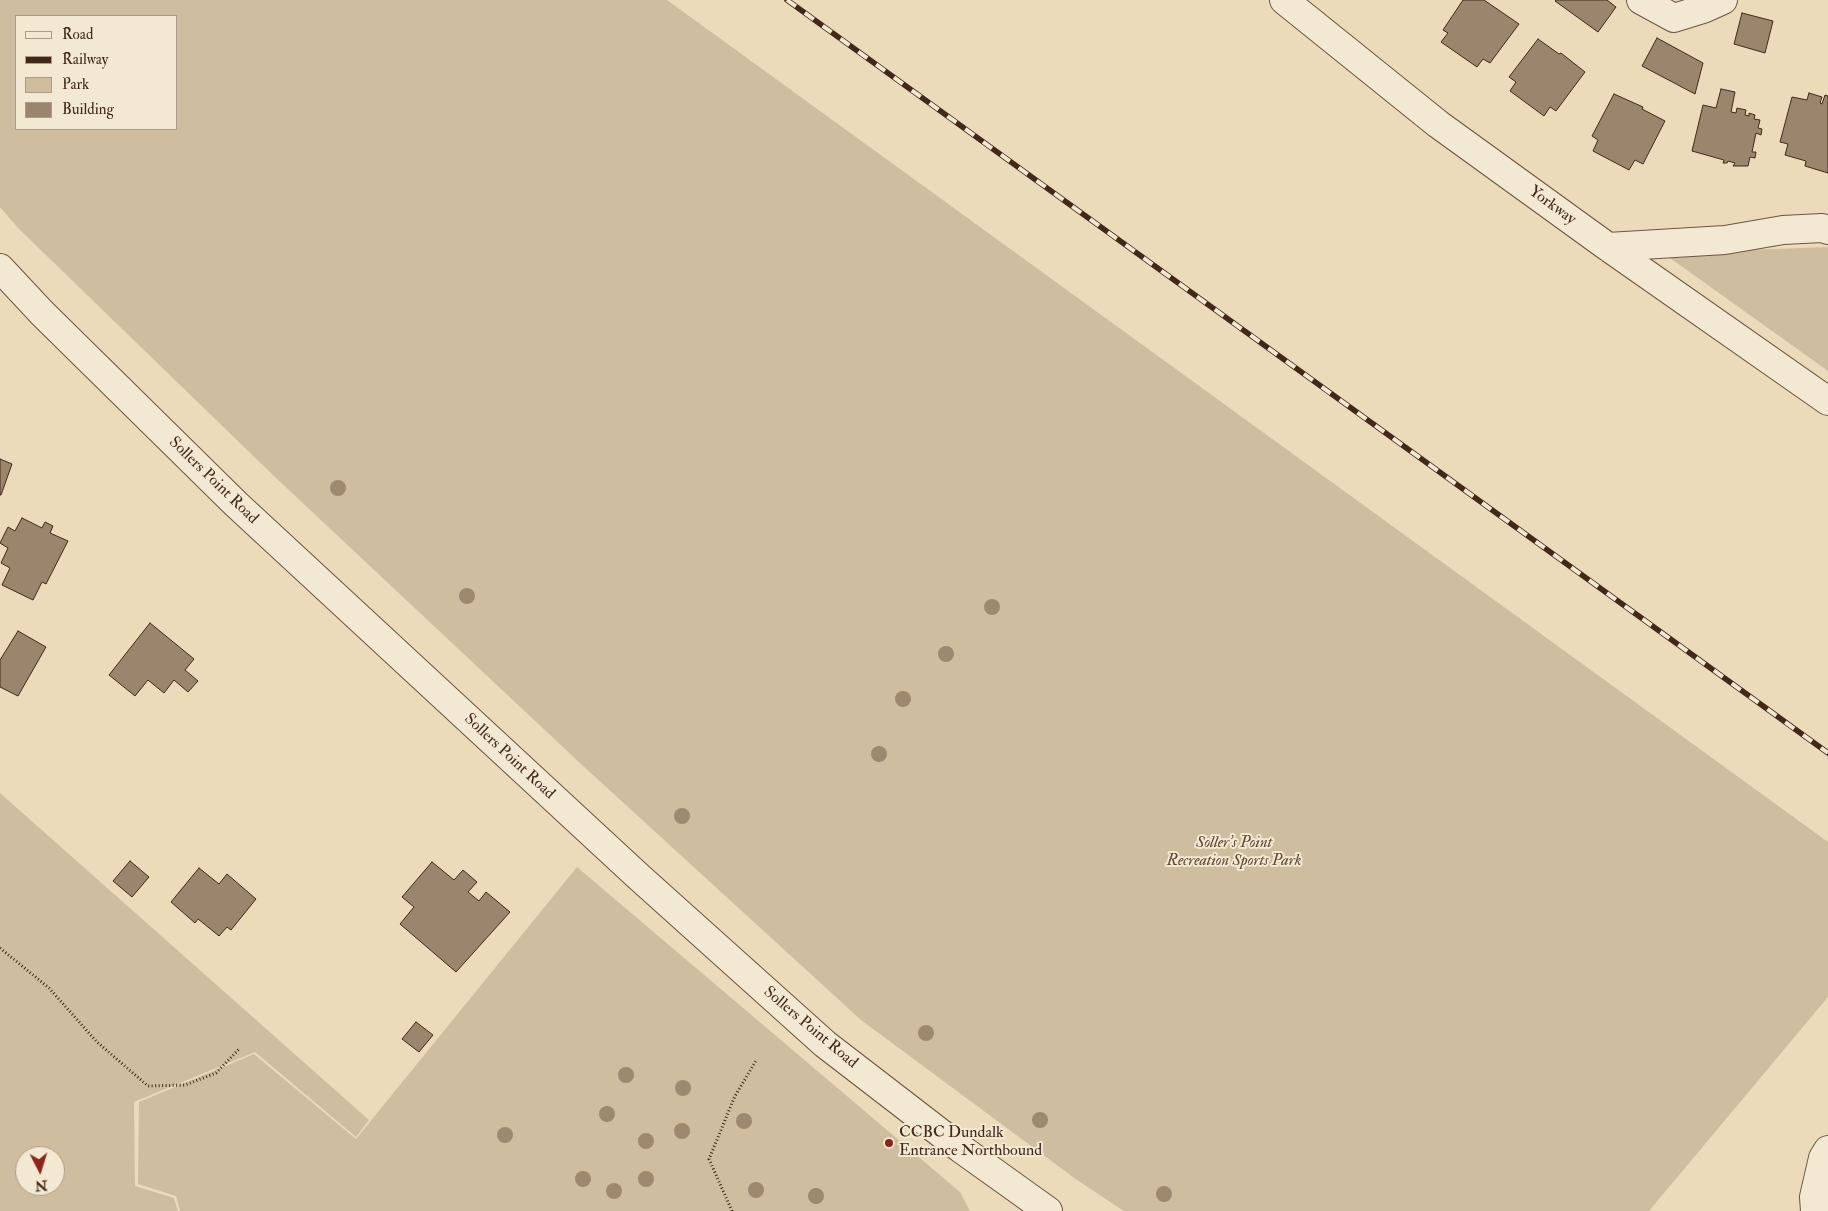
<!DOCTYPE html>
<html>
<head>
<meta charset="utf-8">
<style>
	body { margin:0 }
	#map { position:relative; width:1828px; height:1211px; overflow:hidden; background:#ecdbba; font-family:"IM FELL Double Pica",serif }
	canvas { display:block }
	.legend { position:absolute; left:15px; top:15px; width:162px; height:115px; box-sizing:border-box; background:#f3e8d2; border:1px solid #ac9b88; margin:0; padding:6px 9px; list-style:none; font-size:15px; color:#412819 }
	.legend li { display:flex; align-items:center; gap:10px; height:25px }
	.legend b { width:25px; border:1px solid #ac9b88 }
	.north { position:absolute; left:15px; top:1146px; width:50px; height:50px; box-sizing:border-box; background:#f3e8d2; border:1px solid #ac9b88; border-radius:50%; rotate:175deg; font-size:14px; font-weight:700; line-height:20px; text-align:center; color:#412819 }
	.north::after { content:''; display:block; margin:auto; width:18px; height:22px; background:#8f2418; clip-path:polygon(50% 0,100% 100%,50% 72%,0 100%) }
</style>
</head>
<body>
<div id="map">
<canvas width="1828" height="1211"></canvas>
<ul class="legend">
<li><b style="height:6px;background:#f3e8d2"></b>Road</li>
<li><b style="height:6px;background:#412819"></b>Railway</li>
<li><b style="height:14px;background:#cfbd9f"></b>Park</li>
<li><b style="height:14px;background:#9a856d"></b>Building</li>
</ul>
<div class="north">N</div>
</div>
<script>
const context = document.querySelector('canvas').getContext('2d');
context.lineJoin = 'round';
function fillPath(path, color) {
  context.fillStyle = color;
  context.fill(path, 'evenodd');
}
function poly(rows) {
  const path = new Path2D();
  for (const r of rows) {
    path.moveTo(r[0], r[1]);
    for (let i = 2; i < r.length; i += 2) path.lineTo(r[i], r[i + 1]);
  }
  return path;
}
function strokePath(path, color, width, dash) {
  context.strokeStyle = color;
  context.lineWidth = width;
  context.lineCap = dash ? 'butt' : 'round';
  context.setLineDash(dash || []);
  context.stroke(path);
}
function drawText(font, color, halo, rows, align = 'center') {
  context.font = font + ' "IM FELL Double Pica",serif';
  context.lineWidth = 4;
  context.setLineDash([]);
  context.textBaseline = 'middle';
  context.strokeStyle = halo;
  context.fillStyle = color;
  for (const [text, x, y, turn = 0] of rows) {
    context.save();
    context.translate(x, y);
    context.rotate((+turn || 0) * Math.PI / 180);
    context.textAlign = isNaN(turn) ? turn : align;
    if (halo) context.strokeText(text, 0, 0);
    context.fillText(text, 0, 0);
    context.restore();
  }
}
const green = poly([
	[0,0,667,0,1828,842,1828,997,1649,1211,1124,1211,1077,1180,861,1020,581,764,275,477,19,229,0,207],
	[16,16,176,16,176,129,16,129],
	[1828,247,1828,371,1663,253],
	[0,793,369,1120,356,1137,255,1052,134,1102,135,1186,174,1198,178,1211,0,1211],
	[25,1156,55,1156,55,1186,25,1186],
	[577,867,960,1192,970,1211,180,1211,176,1196,138,1184,139,1102,254,1054,356,1139]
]);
const building = poly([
	[1463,0,1484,0,1519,24,1490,63,1483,59,1477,67,1441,42,1448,33,1443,30,1463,0],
	[1556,0,1607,0,1616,7,1598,32,1555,1,1556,0],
	[1742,13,1773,21,1765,53,1734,44,1742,13],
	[1657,38,1703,63,1695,94,1642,66,1657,38],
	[1538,39,1559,54,1561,53,1585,72,1556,111,1550,107,1544,116,1510,91,1516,82,1509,77,1538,39],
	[1721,89,1735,92,1731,112,1736,113,1737,108,1746,110,1745,115,1749,116,1749,113,1755,115,1754,119,1760,120,1758,128,1762,129,1761,135,1756,133,1752,152,1756,152,1755,158,1750,157,1748,166,1733,166,1735,163,1728,161,1727,163,1723,163,1724,160,1692,151,1703,105,1716,108,1721,89],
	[1809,93,1822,97,1820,103,1822,104,1825,95,1828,96,1828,173,1805,166,1806,161,1785,155,1788,144,1780,142,1792,97,1807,100,1809,93],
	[1614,94,1643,107,1642,109,1665,121,1643,164,1635,160,1629,170,1593,151,1598,140,1592,136,1614,94],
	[0,459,12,464,1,495,0,495,0,459],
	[22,518,42,528,45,522,53,526,50,533,68,541,46,584,42,582,33,600,2,585,10,568,1,563,8,548,0,543,8,527,15,531,22,518],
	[150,623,194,659,185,670,198,681,188,692,174,680,164,693,148,680,135,696,109,675,150,623],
	[18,631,46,647,18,696,0,687,0,660,18,631],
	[130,861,149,877,132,897,113,881,130,861],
	[432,862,454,880,463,870,477,882,468,892,479,901,486,892,510,912,456,972,400,924,414,907,402,897,432,862],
	[199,868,219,884,227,874,256,899,231,930,227,927,219,936,198,919,195,923,171,902,199,868],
	[416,1022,433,1035,419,1052,402,1039,416,1022]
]);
const path = poly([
	[0,948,49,988,97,1042,148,1086,185,1085,216,1073,240,1048],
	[732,1211,709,1159,735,1096,757,1059]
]);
const minor = poly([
	[1284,0,1438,124,1608,247,1828,401],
	[1641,0,1674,18,1703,9,1723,0],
	[1608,247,1725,240,1783,230,1822,228,1828,230],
	[0,268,42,313,236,504,639,877,825,1044,960,1148,1048,1211],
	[1815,1211,1814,1197,1823,1158,1828,1150]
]);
const rail = poly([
	[787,0,1828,753]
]);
const trees = [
	[338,488],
	[467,596],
	[992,607],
	[946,654],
	[903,699],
	[879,754],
	[682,816],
	[926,1033],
	[626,1075],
	[683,1088],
	[607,1114],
	[1040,1120],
	[744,1121],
	[682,1131],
	[505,1135],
	[646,1141],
	[583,1179],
	[646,1179],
	[756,1190],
	[614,1191],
	[1164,1194],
	[816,1196]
];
const markers = [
	[889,1143,5,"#8f2418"]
];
const streetNames = [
	["Yorkway",1552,206,36],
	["Sollers Point Road",213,481,44],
	["Sollers Point Road",509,757,43],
	["Sollers Point Road",810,1028,40]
];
const parkNames = [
	["Soller's Point",1234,844],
	["Recreation Sports Park",1234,862]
];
const poiNames = [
	["CCBC Dundalk",899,1134],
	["Entrance Northbound",899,1152]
];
fillPath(green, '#cfbd9f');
fillPath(building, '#9a856d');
strokePath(building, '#412819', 1);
strokePath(minor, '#6c5541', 30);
strokePath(path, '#412819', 3, [1, 2.5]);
strokePath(minor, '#f3e8d2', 28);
strokePath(rail, '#412819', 5.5);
strokePath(rail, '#f3e8d2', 4, [11]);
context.fillStyle = '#9d8970';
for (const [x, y] of trees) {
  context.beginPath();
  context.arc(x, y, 8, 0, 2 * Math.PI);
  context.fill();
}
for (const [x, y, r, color] of markers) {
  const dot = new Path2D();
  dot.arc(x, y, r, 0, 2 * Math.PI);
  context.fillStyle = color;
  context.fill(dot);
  strokePath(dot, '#f3e8d2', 2);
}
drawText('16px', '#412819', '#f3e8d2', streetNames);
drawText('italic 16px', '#5d4634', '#f3e8d2', parkNames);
drawText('16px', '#412819', '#f3e8d2', poiNames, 'left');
</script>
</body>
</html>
